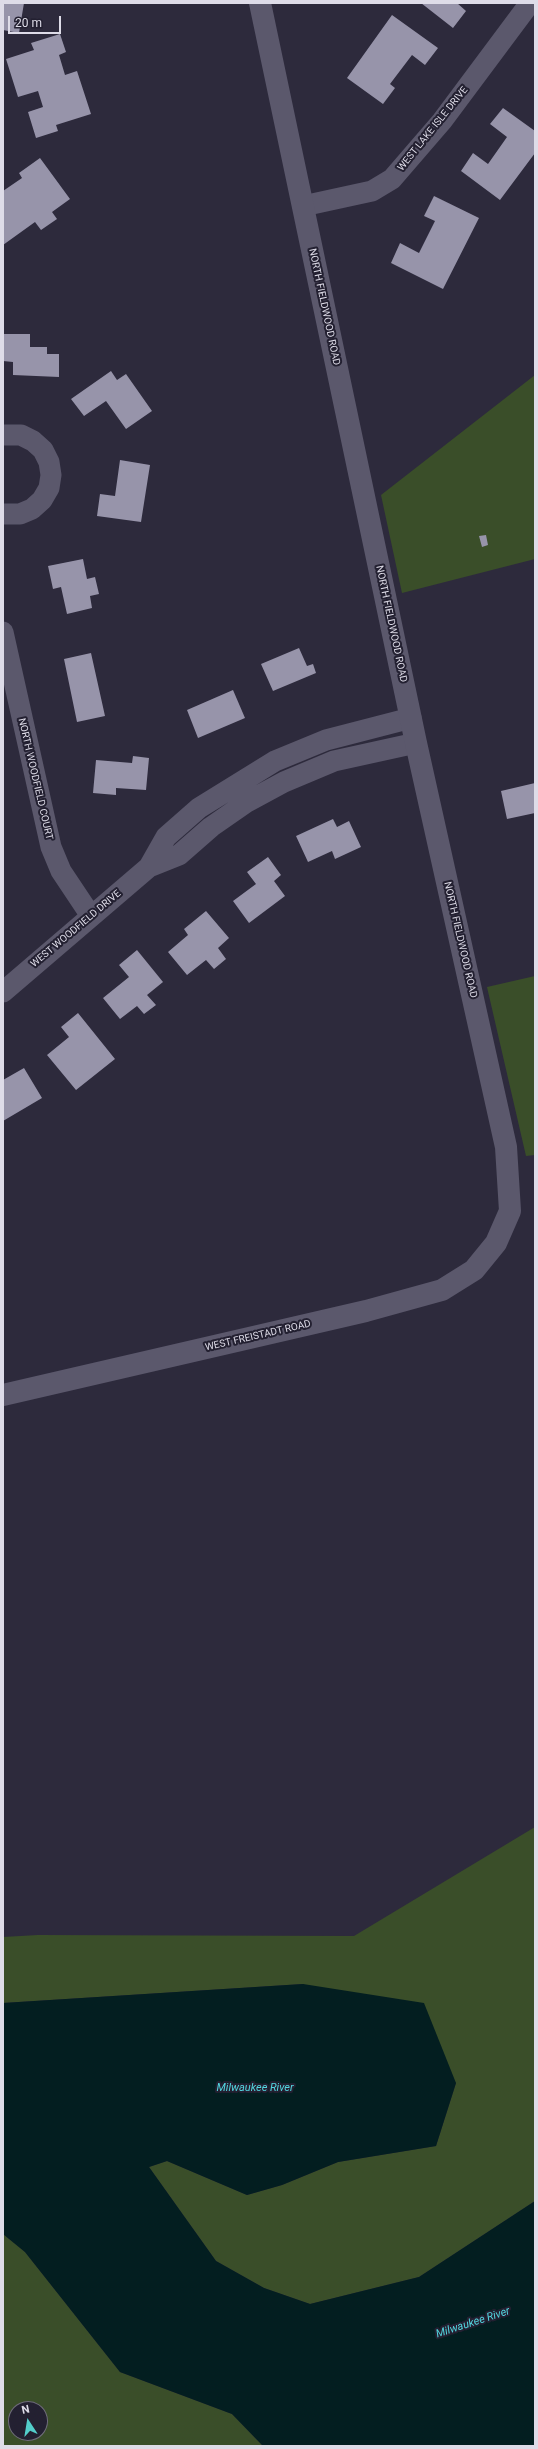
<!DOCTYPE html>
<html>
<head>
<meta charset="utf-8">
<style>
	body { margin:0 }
	#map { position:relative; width:538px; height:2449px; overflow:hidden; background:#2d2a3c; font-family:Roboto,sans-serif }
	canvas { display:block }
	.frame { position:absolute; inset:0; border:4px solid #dedce8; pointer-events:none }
	.north { position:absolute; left:8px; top:2401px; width:40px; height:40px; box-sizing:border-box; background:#232031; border:1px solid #6e6b7a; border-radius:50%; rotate:348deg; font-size:11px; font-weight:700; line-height:16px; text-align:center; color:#dedce8 }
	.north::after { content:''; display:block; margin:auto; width:14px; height:18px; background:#53cdca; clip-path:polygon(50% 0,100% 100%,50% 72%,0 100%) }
	.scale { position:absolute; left:8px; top:16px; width:53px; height:18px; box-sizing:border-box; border:2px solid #dedce8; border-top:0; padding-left:5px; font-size:12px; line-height:14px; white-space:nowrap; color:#dedce8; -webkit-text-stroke:3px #232031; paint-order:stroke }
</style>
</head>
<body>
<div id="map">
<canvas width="538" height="2449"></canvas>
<div class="frame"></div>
<div class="north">N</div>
<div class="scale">20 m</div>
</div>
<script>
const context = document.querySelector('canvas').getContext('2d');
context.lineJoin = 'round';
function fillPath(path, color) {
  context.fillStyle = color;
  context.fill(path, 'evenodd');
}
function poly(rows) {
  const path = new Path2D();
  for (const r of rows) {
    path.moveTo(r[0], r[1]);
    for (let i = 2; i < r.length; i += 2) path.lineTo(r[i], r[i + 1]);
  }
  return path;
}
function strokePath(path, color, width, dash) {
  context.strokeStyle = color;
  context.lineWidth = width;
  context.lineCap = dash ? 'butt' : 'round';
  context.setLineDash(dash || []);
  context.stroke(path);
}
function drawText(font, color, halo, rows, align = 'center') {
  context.font = font + ' Roboto,sans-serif';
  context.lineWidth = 4;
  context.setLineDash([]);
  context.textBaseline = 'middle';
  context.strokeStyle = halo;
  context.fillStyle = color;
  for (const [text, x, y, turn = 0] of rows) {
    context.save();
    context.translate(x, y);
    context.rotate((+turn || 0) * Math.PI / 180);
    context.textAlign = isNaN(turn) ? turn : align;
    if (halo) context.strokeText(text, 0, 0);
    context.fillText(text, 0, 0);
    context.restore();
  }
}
const green = poly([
	[535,375,535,559,402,593,381,495],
	[535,976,535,1155,526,1156,487,987],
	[535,1827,535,2201,419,2277,310,2304,264,2288,216,2261,149,2167,167,2161,247,2195,282,2185,338,2162,436,2146,456,2083,303,1984,3,2003,3,1937,38,1935,354,1936],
	[3,2234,25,2252,120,2372,232,2414,263,2446,3,2446],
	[16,2409,40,2409,40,2433,16,2433]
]);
const water = poly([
	[303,1984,424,2003,456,2083,436,2146,338,2162,282,2185,247,2195,167,2161,149,2167,216,2261,264,2288,310,2304,419,2277,535,2201,535,2446,263,2446,232,2414,120,2372,25,2252,3,2234,3,2003]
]);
const building = poly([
	[3,3,24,3,19,33,3,30],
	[421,3,457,3,466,11,453,28],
	[392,15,438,48,425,65,412,55,390,84,395,88,383,104,347,78],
	[60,34,66,52,59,55,65,75,77,71,91,114,56,125,58,131,36,138,28,112,43,107,38,91,18,97,6,59,34,50,31,43],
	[503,108,535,131,535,153,500,200,461,171,473,153,488,164,507,137,490,124],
	[40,158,70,199,52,212,57,219,41,230,35,222,3,245,3,191,22,178,19,173],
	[434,196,479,218,443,289,391,263,400,243,419,253,435,221,424,216],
	[3,334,30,334,30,347,47,347,47,354,59,354,59,377,13,375,13,362,3,361],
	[111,371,117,380,126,374,152,411,126,429,106,401,84,416,71,399],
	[120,460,150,465,141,522,97,516,100,494,115,496],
	[486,535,488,545,482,547,479,536],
	[83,559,87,579,95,577,99,594,90,596,92,608,67,614,61,587,53,589,48,566],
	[299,648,307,666,313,664,316,673,273,691,261,664],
	[91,653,105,716,77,722,64,659],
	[233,690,245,718,198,738,187,710],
	[133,756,149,758,146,790,116,788,116,795,93,793,96,760,132,763],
	[535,783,535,813,507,819,501,791],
	[333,819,337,827,349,821,361,847,335,859,332,851,308,862,296,836],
	[268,857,281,875,274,881,285,896,249,923,233,901,256,884,247,872],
	[206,911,229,938,218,948,226,959,214,969,206,960,187,975,168,952,188,935,184,929],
	[137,950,163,982,147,995,156,1005,144,1014,137,1006,120,1019,103,998,129,977,119,965],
	[78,1013,115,1059,76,1090,47,1055,69,1037,61,1027],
	[24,1068,42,1098,3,1121,3,1080]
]);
const street = poly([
	[303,206,372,191,392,179,442,121,530,3],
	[3,435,21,435,33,441,43,450,49,462,51,475,49,488,42,500,32,509,20,514,3,514],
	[3,632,51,847,61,871,91,916],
	[149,867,166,837,199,808,275,761,326,740,411,718],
	[3,992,149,867,179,855,211,827,247,802,284,782,334,761,416,743]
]);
const secondary = poly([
	[3,1395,366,1311,442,1290,474,1270,496,1243,510,1211,506,1147,416,743,260,3]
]);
const streetNames = [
	["WEST LAKE ISLE DRIVE",433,129,-51],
	["NORTH FIELDWOOD ROAD",324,307,78],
	["NORTH FIELDWOOD ROAD",391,624,78],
	["NORTH WOODFIELD COURT",35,779,77],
	["WEST WOODFIELD DRIVE",76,929,-40],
	["NORTH FIELDWOOD ROAD",460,940,77],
	["WEST FREISTADT ROAD",258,1336,-13]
];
const waterNames = [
	["Milwaukee River",255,2088],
	["Milwaukee River",473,2323,-18]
];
fillPath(green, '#3a4e29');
fillPath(water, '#031e20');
fillPath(building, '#9794aa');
strokePath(street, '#5b586c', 21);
strokePath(secondary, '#5b586c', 22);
drawText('10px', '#dedce8', '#232031', streetNames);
drawText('italic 11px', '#53d6e0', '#232031', waterNames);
</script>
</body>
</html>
